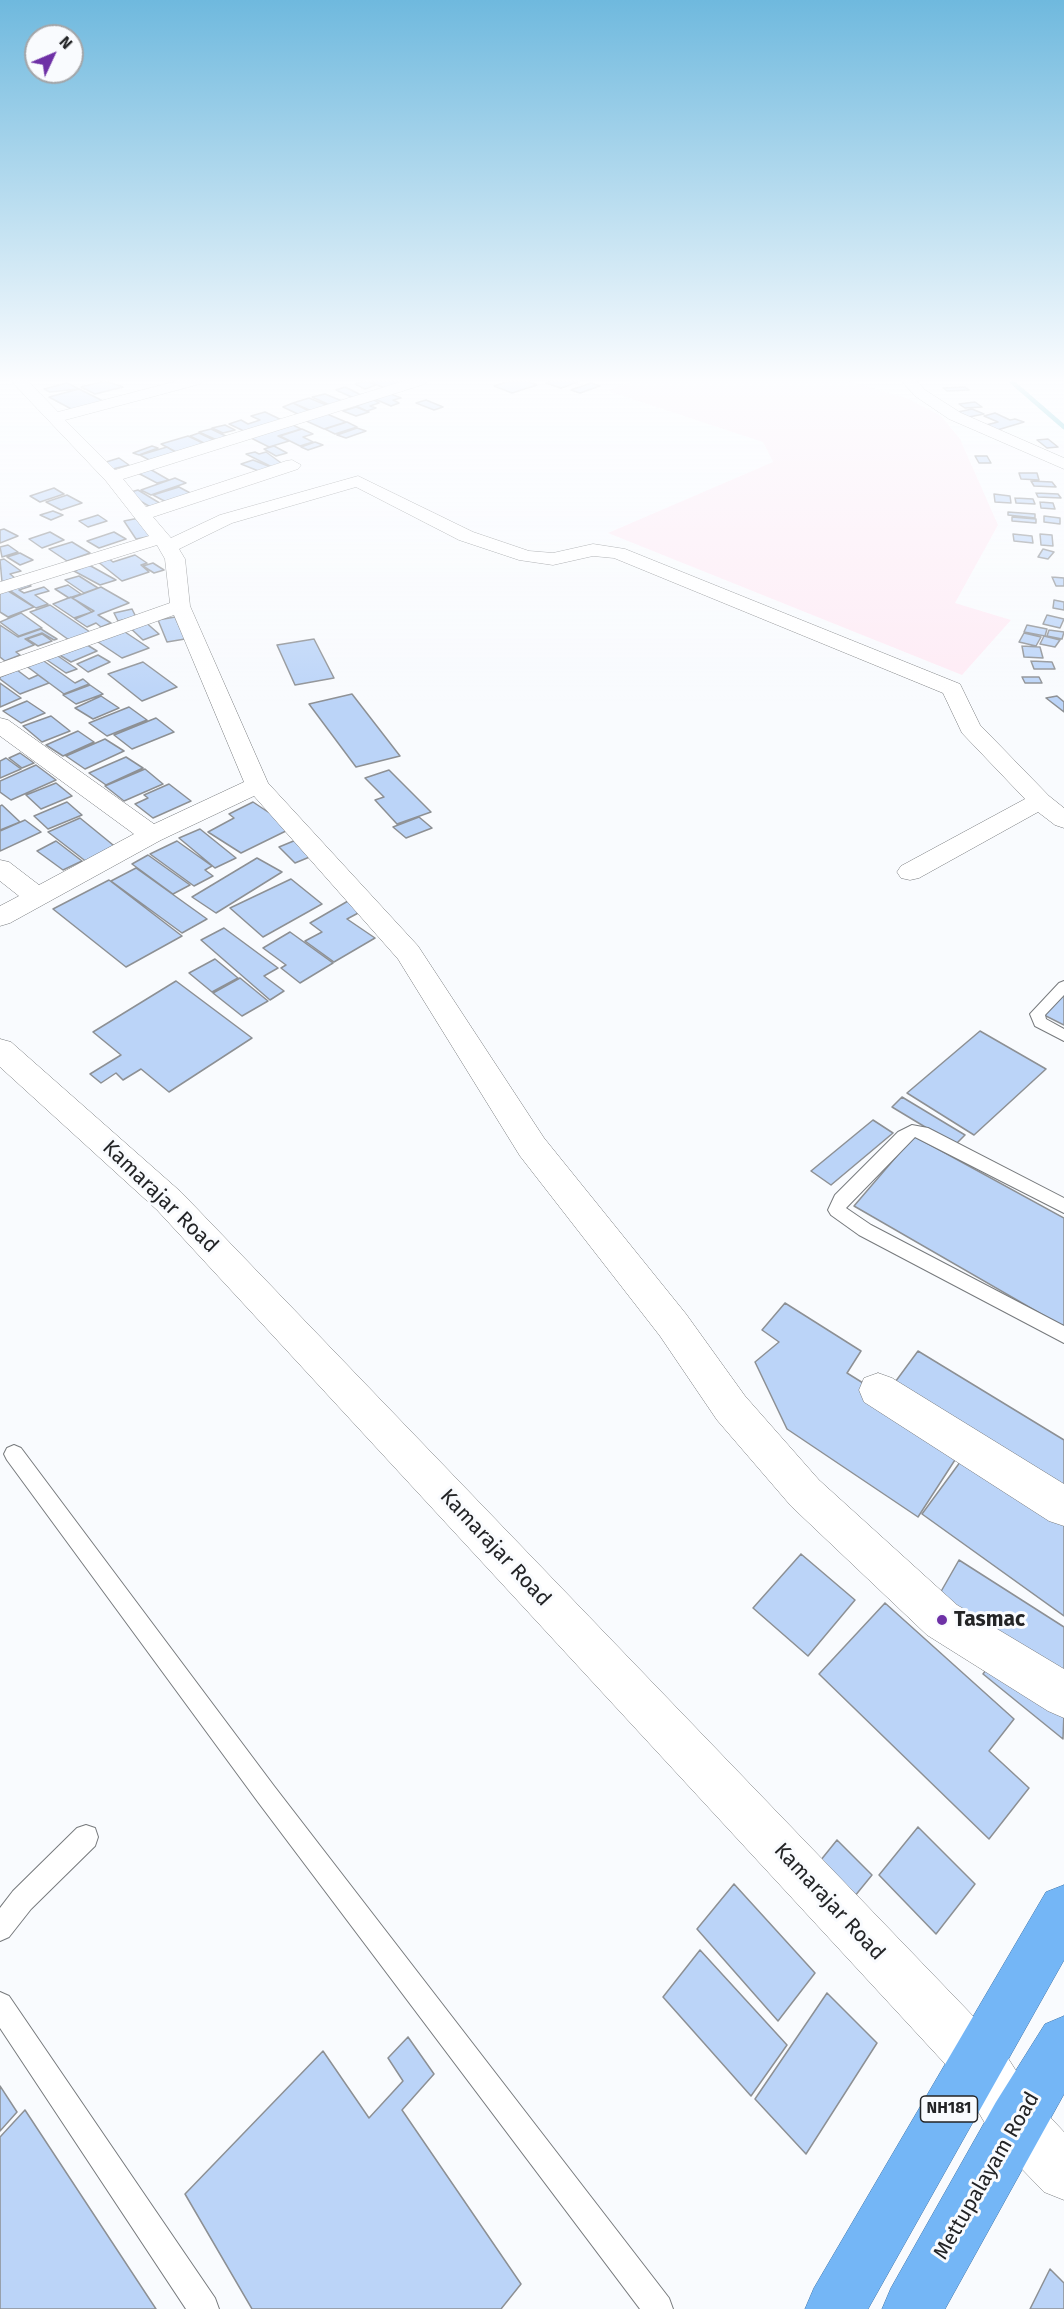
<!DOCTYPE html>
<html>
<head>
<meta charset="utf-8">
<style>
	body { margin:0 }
	#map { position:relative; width:1064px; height:2309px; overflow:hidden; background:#f9fbfe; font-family:"Fira Sans",sans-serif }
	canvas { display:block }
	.north { position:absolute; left:24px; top:24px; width:60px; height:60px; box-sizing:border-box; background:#f9fbfe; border:2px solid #a3a5a8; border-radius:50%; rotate:46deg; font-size:16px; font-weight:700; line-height:24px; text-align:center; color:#232426 }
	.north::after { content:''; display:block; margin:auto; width:21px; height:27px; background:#6e31a6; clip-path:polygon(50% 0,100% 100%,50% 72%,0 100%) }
</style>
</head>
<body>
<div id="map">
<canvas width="1064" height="2309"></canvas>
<div class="north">N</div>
</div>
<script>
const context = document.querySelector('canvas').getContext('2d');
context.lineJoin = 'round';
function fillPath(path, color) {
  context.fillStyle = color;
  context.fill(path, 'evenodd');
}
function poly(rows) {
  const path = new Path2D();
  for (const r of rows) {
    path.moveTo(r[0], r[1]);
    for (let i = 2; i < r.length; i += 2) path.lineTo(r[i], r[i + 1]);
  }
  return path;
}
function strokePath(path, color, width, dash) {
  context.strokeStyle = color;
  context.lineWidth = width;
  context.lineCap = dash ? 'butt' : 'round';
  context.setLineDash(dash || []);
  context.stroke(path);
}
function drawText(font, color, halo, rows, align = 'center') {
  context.font = font + ' "Fira Sans",sans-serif';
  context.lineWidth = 6;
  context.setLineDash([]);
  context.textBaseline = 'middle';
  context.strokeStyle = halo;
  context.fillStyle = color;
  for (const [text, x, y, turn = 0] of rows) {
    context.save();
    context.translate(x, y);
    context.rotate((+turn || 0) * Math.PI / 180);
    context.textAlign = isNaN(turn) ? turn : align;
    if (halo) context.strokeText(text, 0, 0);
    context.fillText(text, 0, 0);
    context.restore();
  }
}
const industrial = poly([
	[633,381,848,381,909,399,941,416,960,439,998,525,955,603,1011,620,962,675,608,533,773,462,763,442,608,391]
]);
const stream = poly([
	[1011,381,1064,427]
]);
const building = poly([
	[105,381,123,387,95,394,81,387,105,381],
	[366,381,376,385,365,389,355,384,366,381],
	[368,381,413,381,387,389,368,381],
	[510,381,527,381,537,385,512,393,494,386,510,381],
	[552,381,581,381,561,388,546,383,552,381],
	[67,383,79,389,50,392,44,389,67,383],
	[591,383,600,386,580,393,571,390,591,383],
	[345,387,365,397,356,399,336,390,345,387],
	[965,387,969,390,947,391,943,388,965,387],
	[79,389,105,402,75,411,49,397,79,389],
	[325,394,347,403,334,407,312,397,325,394],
	[391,394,401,398,393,400,399,403,391,406,375,399,391,394],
	[309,398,331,407,314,412,293,403,309,398],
	[374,400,379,403,370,406,376,408,367,411,356,406,374,400],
	[426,400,443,407,434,410,416,403,426,400],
	[975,402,982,407,965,408,959,404,975,402],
	[293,403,313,413,302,416,283,407,293,403],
	[356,407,369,412,356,416,343,411,356,407],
	[972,409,984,414,969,417,958,412,972,409],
	[265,412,286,422,246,432,229,424,241,420,248,424,260,420,251,416,265,412],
	[995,413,1010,420,1015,419,1024,422,994,431,982,426,998,422,984,416,995,413],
	[327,414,346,422,324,429,304,420,327,414],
	[347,422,357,427,335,434,325,429,347,422],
	[225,425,235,430,223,433,212,428,225,425],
	[293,425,301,429,278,436,289,441,269,447,251,438,293,425],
	[357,428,366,431,346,438,337,435,357,428],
	[211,429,230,438,219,441,199,432,211,429],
	[302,429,313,434,303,437,313,442,300,446,280,436,302,429],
	[199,433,216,441,206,444,190,436,199,433],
	[188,436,207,445,180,454,161,444,188,436],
	[1048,439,1058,447,1047,448,1037,440,1048,439],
	[315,442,323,445,308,450,301,447,315,442],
	[152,446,158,448,139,455,133,453,152,446],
	[274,446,287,453,276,456,264,449,274,446],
	[167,447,177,453,151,461,140,455,167,447],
	[255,452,259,454,266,452,284,465,274,468,246,454,255,452],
	[975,456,987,456,991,463,979,463,975,456],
	[119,458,129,465,113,469,103,463,119,458],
	[253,460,273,468,261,472,241,464,253,460],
	[148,468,169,480,157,483,136,472,148,468],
	[1019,473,1037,473,1039,480,1021,479,1019,473],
	[175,478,186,483,151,495,141,490,175,478],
	[1031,481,1052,482,1056,487,1034,486,1031,481],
	[179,487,194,495,168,503,153,495,179,487],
	[54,488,64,494,40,502,30,496,54,488],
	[138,490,163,505,152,508,127,493,138,490],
	[1036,493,1058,494,1061,498,1038,497,1036,493],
	[994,494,1010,496,1011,503,995,502,994,494],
	[67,495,82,503,61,510,46,502,67,495],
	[1015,498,1033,499,1035,504,1016,503,1015,498],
	[1040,502,1053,503,1055,509,1041,508,1040,502],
	[53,511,63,515,51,520,40,515,53,511],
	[1008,512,1035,514,1035,518,1008,515,1008,512],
	[98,515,107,521,88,527,79,521,98,515],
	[1044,516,1060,518,1060,524,1044,522,1044,516],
	[1012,517,1036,519,1036,523,1012,521,1012,517],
	[139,518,152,536,136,539,124,521,139,518],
	[4,529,18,536,0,543,0,530,4,529],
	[50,532,64,540,42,548,29,539,50,532],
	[114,532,126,539,99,548,87,541,114,532],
	[1013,534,1032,536,1033,543,1014,541,1013,534],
	[1040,534,1052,535,1053,546,1041,545,1040,534],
	[72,542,90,553,67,561,49,549,72,542],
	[8,545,18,552,2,557,0,547,8,545],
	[1043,549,1054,552,1048,559,1038,557,1043,549],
	[20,553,33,560,20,565,7,557,20,553],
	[135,555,147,563,141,565,149,572,122,581,97,561,108,558,113,562,135,555],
	[4,559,21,571,10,574,15,578,2,582,0,560,4,559],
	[153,563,164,570,154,573,143,566,153,563],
	[89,565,116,580,100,585,74,571,89,565],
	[79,576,98,588,84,593,65,580,79,576],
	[1052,577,1064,578,1064,586,1056,586,1052,577],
	[27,583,31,586,19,590,24,593,44,587,49,591,35,595,48,604,36,608,8,589,27,583],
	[68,585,81,594,69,598,55,589,68,585],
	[101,587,129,603,98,615,111,623,101,627,96,623,87,627,75,619,94,611,72,598,101,587],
	[5,589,34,607,8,617,0,612,0,590,5,589],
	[71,597,92,612,74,618,53,604,71,597],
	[1054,600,1064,602,1064,610,1053,608,1054,600],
	[50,605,90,632,69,640,30,612,50,605],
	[132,609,136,617,118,621,114,613,132,609],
	[21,613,42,628,19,636,0,622,21,613],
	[1047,615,1064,619,1060,628,1043,624,1047,615],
	[175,617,185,639,167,642,158,620,175,617],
	[143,620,159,634,143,640,127,625,143,620],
	[0,625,18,637,41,629,57,639,54,640,42,633,25,639,34,645,16,652,20,655,5,661,0,657,0,625],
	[1027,625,1047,629,1045,636,1024,632,1027,625],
	[122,630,149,648,122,658,95,640,122,630],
	[1049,630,1064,632,1062,639,1047,636,1049,630],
	[1024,633,1041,637,1036,646,1019,642,1024,633],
	[42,634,52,641,38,646,27,639,42,634],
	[1044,636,1060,640,1055,647,1040,644,1044,636],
	[314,639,334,678,295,685,277,645,314,639],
	[84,643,97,651,71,662,58,654,84,643],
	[1022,646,1040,647,1043,658,1024,657,1022,646],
	[55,654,77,669,66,673,44,658,55,654],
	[98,655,110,662,88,672,77,664,98,655],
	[41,659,75,683,83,679,89,684,64,694,25,665,41,659],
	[1031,661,1052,662,1055,669,1034,669,1031,661],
	[143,662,177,687,142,701,108,674,143,662],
	[17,670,29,679,38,675,49,683,20,694,0,679,0,677,17,670],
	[1022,677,1039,677,1042,683,1025,683,1022,677],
	[0,683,21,698,0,707,0,683],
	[90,685,103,694,76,704,63,695,90,685],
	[352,694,400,756,356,767,309,704,352,694],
	[101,696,119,708,93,719,75,708,101,696],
	[1057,696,1064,702,1064,712,1046,698,1057,696],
	[27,701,45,713,21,723,3,711,27,701],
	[129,707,147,720,107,736,89,723,129,707],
	[51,716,70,731,42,742,23,726,51,716],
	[156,718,174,732,132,749,114,735,156,718],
	[78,731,94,742,63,756,46,745,78,731],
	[105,739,124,751,85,769,66,756,105,739],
	[20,753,34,763,22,768,9,758,20,753],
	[126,757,143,768,106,785,89,773,126,757],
	[6,758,21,769,0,778,0,761,6,758],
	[36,765,56,780,11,800,0,792,0,781,36,765],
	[145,769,163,784,124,801,105,786,145,769],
	[389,770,431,812,397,824,375,800,384,797,365,778,389,770],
	[56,783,72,796,41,809,26,795,56,783],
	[169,784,191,801,153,818,135,804,148,798,144,795,169,784],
	[67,802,82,815,48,829,34,816,67,802],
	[253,802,292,828,241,853,208,832,234,818,229,814,253,802],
	[2,805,20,822,0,830,0,806,2,805],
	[419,817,432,828,406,838,393,827,419,817],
	[80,818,118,849,88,863,48,832,80,818],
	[25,820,41,832,0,851,0,831,25,820],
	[200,829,236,858,215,868,179,838,200,829],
	[296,840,312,856,295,863,279,847,296,840],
	[56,841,82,861,63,870,37,851,56,841],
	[177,841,212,866,205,870,213,876,194,886,150,854,177,841],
	[148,855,190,885,173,894,132,864,148,855],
	[257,858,282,872,216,913,192,897,257,858],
	[136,868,207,919,182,933,111,881,136,868],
	[291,879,322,904,263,937,230,908,291,879],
	[109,880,182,936,126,967,53,909,109,880],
	[348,901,362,911,347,919,375,938,334,962,305,941,322,932,310,923,348,901],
	[224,928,278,968,264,976,284,991,270,1000,201,940,224,928],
	[290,932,333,963,300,983,281,968,286,965,263,948,290,932],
	[215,959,238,978,212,992,189,973,215,959],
	[240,978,268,1001,242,1016,213,993,240,978],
	[176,981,252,1038,169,1092,141,1069,123,1080,116,1073,101,1083,90,1074,121,1055,93,1032,176,981],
	[1064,990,1064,1025,1042,1014,1064,990],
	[980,1031,1046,1069,974,1135,907,1093,980,1031],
	[902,1097,965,1135,955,1145,892,1107,902,1097],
	[873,1120,893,1133,831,1185,811,1171,873,1120],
	[914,1136,1064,1218,1064,1327,854,1206,914,1136],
	[785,1303,861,1351,847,1373,964,1446,918,1517,787,1429,755,1362,779,1342,762,1330,785,1303],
	[918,1351,1064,1440,1064,1499,890,1389,918,1351],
	[966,1454,1064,1520,1064,1616,922,1514,966,1454],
	[801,1554,855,1600,808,1656,753,1608,801,1554],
	[959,1560,1064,1627,1064,1677,939,1595,959,1560],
	[885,1603,1014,1719,989,1751,1029,1788,989,1839,819,1674,885,1603],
	[995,1657,1064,1712,1063,1739,983,1674,995,1657],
	[918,1827,975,1884,936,1934,879,1875,918,1827],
	[837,1840,872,1875,850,1902,816,1866,837,1840],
	[734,1884,815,1973,778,2021,697,1929,734,1884],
	[700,1950,787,2045,751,2096,663,1997,700,1950],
	[827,1993,877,2043,806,2154,755,2099,827,1993],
	[408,2037,434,2074,402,2110,521,2284,501,2309,252,2309,185,2194,323,2051,369,2118,403,2081,388,2058,408,2037],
	[0,2086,17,2112,0,2131,0,2086],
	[25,2110,156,2309,0,2309,0,2137,25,2110],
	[1050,2269,1064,2283,1064,2309,1030,2309,1050,2269]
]);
const service = poly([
	[1064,981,1064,995,1045,1015,1046,1019,1064,1029,1064,1041,1035,1026,1030,1014,1059,983,1064,981],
	[912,1125,928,1128,1064,1198,1064,1213,915,1137,846,1208,871,1225,1064,1326,1064,1343,859,1235,831,1215,828,1210,835,1195,898,1132,912,1125],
	[14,1445,21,1448,274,1786,669,2298,673,2309,640,2309,258,1802,7,1460,4,1454,7,1448,14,1445],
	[86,1825,95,1828,98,1837,95,1846,31,1909,9,1937,0,1941,0,1908,13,1891,77,1828,86,1825],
	[0,1992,9,1996,215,2298,219,2309,186,2309,0,2028,0,1992]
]);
const minor = poly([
	[11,381,28,381,58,412,177,381,203,381,200,384,65,420,115,470,404,381,428,381,425,384,123,479,146,507,286,461,292,460,301,465,298,469,153,517,171,538,220,515,358,476,473,532,529,551,553,553,593,544,625,549,960,684,980,725,1049,796,1064,808,1064,828,1055,825,1038,812,919,878,910,880,901,878,897,872,901,866,1025,799,962,733,943,693,614,558,593,556,553,565,519,560,459,540,356,487,232,523,179,549,185,559,190,606,268,783,418,946,544,1138,686,1314,745,1396,819,1480,957,1605,1064,1669,1064,1718,1048,1711,927,1635,791,1506,717,1420,660,1336,520,1156,398,959,254,796,161,840,10,923,0,926,0,906,19,896,0,881,0,860,9,862,39,885,134,834,0,736,0,718,8,720,154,824,244,782,174,615,0,677,0,663,170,603,165,559,157,545,0,594,0,582,149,536,106,481,11,381],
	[0,1039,11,1042,181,1192,997,2041,1036,2102,1064,2132,1064,2200,1044,2192,996,2142,959,2079,157,1210,0,1067,0,1039],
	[878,1373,892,1378,1064,1484,1064,1526,1049,1521,864,1402,859,1390,864,1378,878,1373]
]);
const tertiary = poly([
	[901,381,917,381,925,390,961,413,1064,458,1064,469,949,419,915,396,901,381]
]);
const trunk = poly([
	[1064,1885,1064,1960,868,2309,805,2309,814,2288,1046,1892,1064,1885],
	[1064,2016,1064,2094,945,2309,882,2309,891,2288,996,2102,1045,2024,1064,2016]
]);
const markers = [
	[942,1620,6,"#6e31a6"]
];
const shields = [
	[949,2109,57]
];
const shieldNames = [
	["NH181",949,2109]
];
const nearStreetnames = [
	["Kamarajar Road",160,1197,44],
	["Kamarajar Road",495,1548,47],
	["Kamarajar Road",829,1902,47],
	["Mettupalayam Road",987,2176,-60]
];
const nearPoinames = [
	["Tasmac",954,1620]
];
fillPath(industrial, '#feebf5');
strokePath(stream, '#5bc0ce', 4.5);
fillPath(building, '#bbd4f8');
strokePath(building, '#8d9094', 1.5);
strokePath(service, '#777a7d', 2);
strokePath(minor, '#777a7d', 1);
strokePath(tertiary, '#777a7d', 1);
strokePath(trunk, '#4177ac', 1);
fillPath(service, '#fff');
fillPath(minor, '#fff');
fillPath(tertiary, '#fff');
fillPath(trunk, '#74b6f6');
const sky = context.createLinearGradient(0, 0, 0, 704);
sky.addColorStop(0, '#6fb9de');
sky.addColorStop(0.54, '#fcfdff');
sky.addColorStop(1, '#fcfdff00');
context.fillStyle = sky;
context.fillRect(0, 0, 1064, 704);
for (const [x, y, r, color] of markers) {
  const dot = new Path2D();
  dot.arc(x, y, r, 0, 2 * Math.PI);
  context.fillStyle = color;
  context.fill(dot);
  strokePath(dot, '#f9fbfe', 2);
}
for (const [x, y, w] of shields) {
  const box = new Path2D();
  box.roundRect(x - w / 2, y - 13, w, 26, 4.5);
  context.fillStyle = '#f9fbfe';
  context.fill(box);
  strokePath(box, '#232426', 1.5);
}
drawText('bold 16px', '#232426', null, shieldNames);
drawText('21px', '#232426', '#f9fbfe', nearStreetnames);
drawText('bold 21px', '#232426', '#f9fbfe', nearPoinames, 'left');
</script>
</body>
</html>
